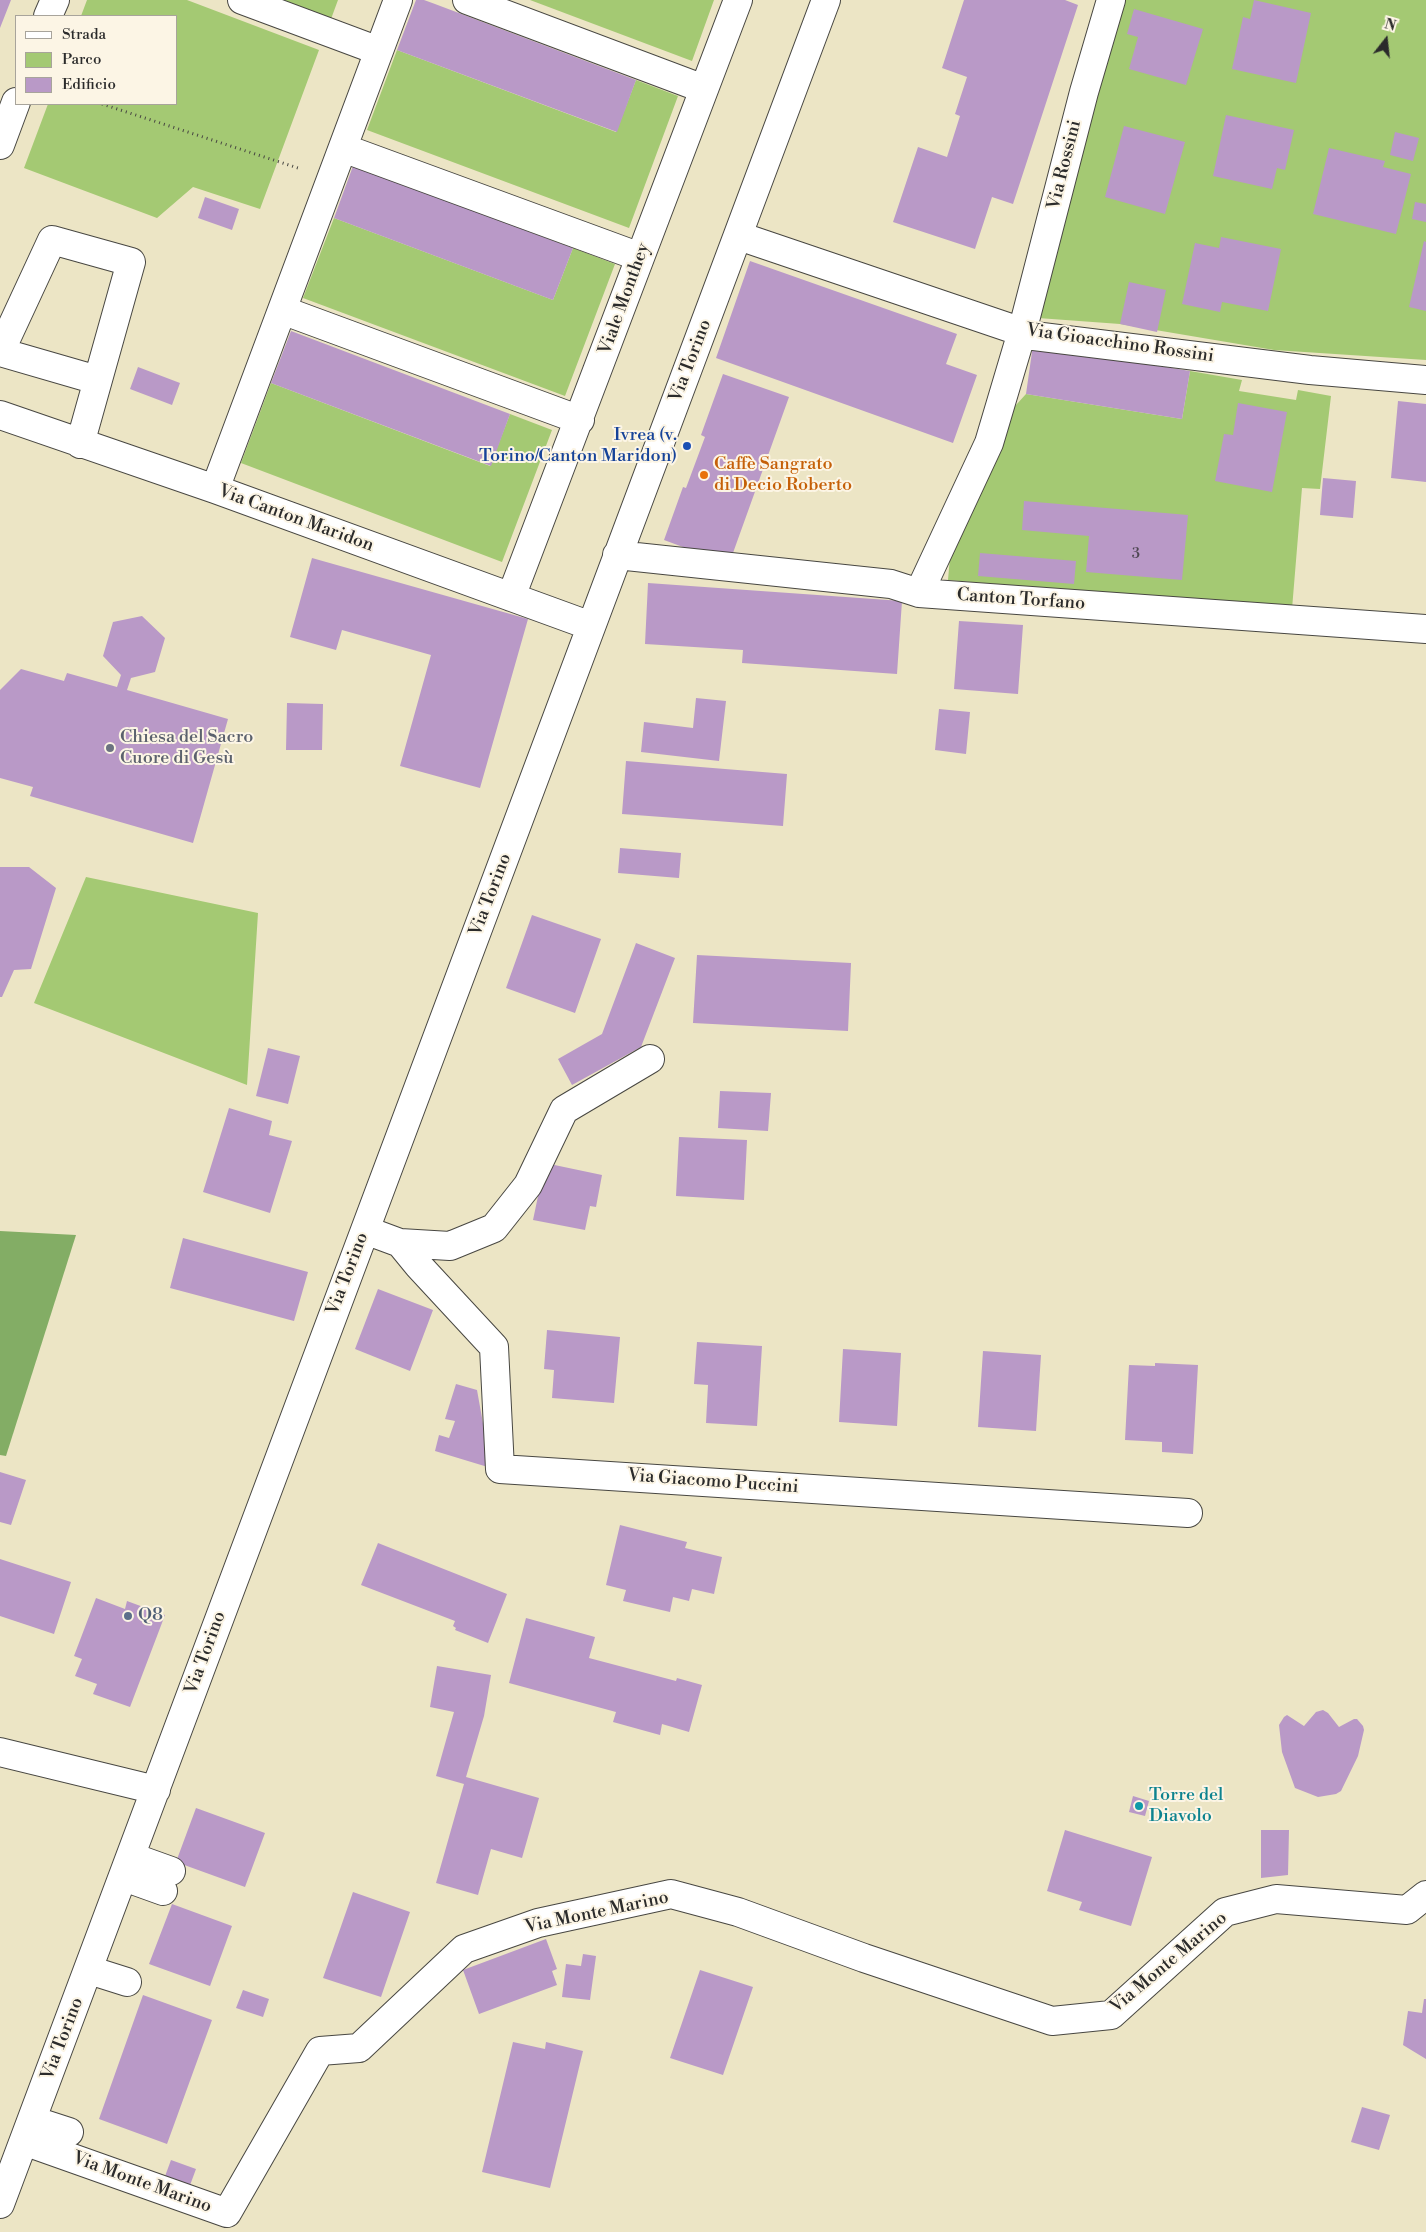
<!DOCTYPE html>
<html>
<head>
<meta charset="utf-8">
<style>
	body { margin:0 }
	#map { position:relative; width:1426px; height:2232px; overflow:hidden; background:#ece5c5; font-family:"Libre Bodoni",serif }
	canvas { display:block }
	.legend { position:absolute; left:15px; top:15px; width:162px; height:90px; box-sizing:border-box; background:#fcf5e5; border:1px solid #a8a49b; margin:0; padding:6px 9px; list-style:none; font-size:15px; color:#2b2b2b }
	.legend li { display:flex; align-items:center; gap:10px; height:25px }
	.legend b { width:25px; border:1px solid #a8a49b }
	.north { position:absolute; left:1361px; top:15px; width:50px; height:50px; -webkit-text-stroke:4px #fcf5e5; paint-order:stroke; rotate:16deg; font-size:14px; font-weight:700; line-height:20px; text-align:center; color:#2b2b2b }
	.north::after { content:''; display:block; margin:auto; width:18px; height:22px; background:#2b2b2b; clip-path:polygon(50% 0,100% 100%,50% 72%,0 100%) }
</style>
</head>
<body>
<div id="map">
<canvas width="1426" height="2232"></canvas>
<ul class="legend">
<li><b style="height:6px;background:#fff"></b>Strada</li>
<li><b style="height:14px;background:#a4c973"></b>Parco</li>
<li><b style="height:14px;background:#b999c7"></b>Edificio</li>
</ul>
<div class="north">N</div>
</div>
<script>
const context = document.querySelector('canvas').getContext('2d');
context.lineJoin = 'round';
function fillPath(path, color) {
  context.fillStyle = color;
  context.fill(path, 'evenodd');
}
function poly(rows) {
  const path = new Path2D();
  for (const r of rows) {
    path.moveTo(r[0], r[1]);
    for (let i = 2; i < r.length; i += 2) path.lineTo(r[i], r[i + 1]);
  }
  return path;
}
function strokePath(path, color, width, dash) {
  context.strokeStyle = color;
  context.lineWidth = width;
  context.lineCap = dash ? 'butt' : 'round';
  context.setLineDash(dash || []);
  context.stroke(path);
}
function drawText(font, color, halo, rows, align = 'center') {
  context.font = font + ' "Libre Bodoni",serif';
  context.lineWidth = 4;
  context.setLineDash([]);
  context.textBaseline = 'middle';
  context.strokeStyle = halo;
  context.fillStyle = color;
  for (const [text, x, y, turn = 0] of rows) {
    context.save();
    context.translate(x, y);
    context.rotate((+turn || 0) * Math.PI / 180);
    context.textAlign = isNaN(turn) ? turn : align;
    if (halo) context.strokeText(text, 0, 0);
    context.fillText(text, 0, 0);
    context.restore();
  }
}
const green = poly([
	[87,0,187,0,319,50,260,209,193,187,157,218,24,168,48,104,176,104,176,16,81,16],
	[280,0,338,0,331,19],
	[530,0,714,0,692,61],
	[1119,0,1426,0,1426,360,1274,350,1120,324,1038,318],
	[397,50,616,132,636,80,678,96,629,228,367,130],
	[334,218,553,300,573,248,615,264,565,396,303,298],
	[1190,371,1242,380,1239,391,1296,400,1298,390,1331,396,1320,489,1302,488,1292,609,948,580,951,545,1006,416,1026,394,1182,419],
	[271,383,490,466,510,414,552,430,502,562,241,463],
	[86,877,258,913,247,1085,34,1003]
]);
const forest = poly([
	[0,1231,76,1235,6,1456,0,1455]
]);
const building = poly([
	[0,0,11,0,0,28],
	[416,0,424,0,435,4,636,80,617,132,397,50],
	[964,0,1065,0,1078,5,1013,204,992,197,975,249,893,222,918,147,947,157,960,116,955,114,967,77,942,68],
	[1254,0,1311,13,1296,83,1232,69,1243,17,1250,19],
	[1134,9,1203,29,1186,85,1129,69,1138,37,1127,34],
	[1226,115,1294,130,1285,170,1277,168,1272,189,1213,176],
	[1124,126,1185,142,1165,214,1105,197],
	[1395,132,1419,138,1413,161,1390,155],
	[1329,148,1385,161,1383,167,1411,174,1396,234,1313,214],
	[353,166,573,248,553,300,334,218],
	[205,197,239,209,232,230,198,218],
	[1415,202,1426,204,1426,222,1412,219],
	[1221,237,1281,249,1268,311,1222,302,1220,312,1182,304,1195,243,1219,248],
	[1424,241,1426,242,1426,311,1409,307],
	[750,261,957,334,946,364,977,375,953,443,716,358],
	[1129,282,1166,290,1157,332,1120,324],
	[291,331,510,414,491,466,271,383],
	[1033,345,1190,371,1182,419,1026,394],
	[138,367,180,383,172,405,130,389],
	[723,374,789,397,729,564,664,540,683,487,686,488,705,437,701,435],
	[1398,401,1426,404,1426,482,1391,478],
	[1238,403,1287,412,1272,492,1215,481,1224,434,1233,435],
	[1323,478,1356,481,1353,518,1320,515],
	[1024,501,1188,515,1182,580,1086,572,1089,536,1022,530],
	[980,553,1076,561,1074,584,978,576],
	[312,558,528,619,480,788,400,766,431,655,342,630,336,650,290,637],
	[648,583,902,601,897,674,742,663,743,650,645,644],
	[142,616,165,638,155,672,131,678,127,690,228,719,193,843,30,796,33,787,0,778,0,690,21,669,64,681,67,673,117,687,121,675,103,656,113,622],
	[959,621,1023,625,1018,694,954,689],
	[696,698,726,701,719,761,641,752,644,722,693,728],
	[287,703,323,704,322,750,286,750],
	[939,709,970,712,966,754,935,750],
	[626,761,787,774,783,826,622,814],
	[620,848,681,853,679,878,618,873],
	[0,867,29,867,56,888,31,969,14,970,2,997,0,997],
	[532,915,601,939,575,1013,506,988],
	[636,943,675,958,641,1047,572,1085,558,1059,602,1034],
	[697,955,851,963,848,1031,693,1023],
	[268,1048,300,1056,288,1104,256,1096],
	[720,1091,771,1093,768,1131,718,1128],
	[229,1108,272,1121,269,1135,292,1141,270,1213,203,1192],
	[679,1137,747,1140,744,1200,676,1196],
	[545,1163,602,1175,596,1207,590,1206,585,1230,533,1220],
	[183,1238,308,1272,294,1321,170,1288],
	[378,1289,433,1310,410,1371,355,1349],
	[547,1330,620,1337,614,1403,552,1398,554,1370,544,1369],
	[697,1342,762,1346,757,1426,706,1423,708,1385,694,1384],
	[843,1349,901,1353,897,1426,839,1422],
	[983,1351,1041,1355,1036,1431,978,1427],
	[1155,1363,1198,1365,1193,1454,1162,1452,1162,1442,1125,1440,1129,1365,1155,1366],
	[456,1384,477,1390,491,1468,435,1451,439,1435,449,1438,455,1421,445,1419],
	[0,1472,26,1480,11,1525,0,1522],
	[620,1525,687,1542,685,1548,722,1557,714,1594,692,1589,689,1601,673,1597,670,1612,623,1601,626,1590,606,1585],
	[378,1543,507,1594,488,1643,455,1630,456,1628,453,1626,455,1621,361,1585],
	[0,1559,71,1582,54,1634,0,1616],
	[96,1598,125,1609,127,1601,165,1615,130,1707,93,1694,97,1684,75,1676,82,1659,74,1656],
	[526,1618,595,1637,589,1658,676,1681,677,1678,702,1685,689,1732,662,1724,660,1735,613,1722,616,1712,509,1683],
	[437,1666,491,1675,484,1716,466,1777,539,1798,522,1858,491,1849,478,1895,436,1883,464,1784,436,1776,454,1712,430,1707],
	[1323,1710,1328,1713,1339,1727,1354,1719,1357,1719,1363,1726,1364,1730,1358,1756,1341,1791,1336,1794,1318,1797,1295,1788,1282,1752,1279,1725,1284,1717,1287,1715,1304,1726,1316,1712],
	[1133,1796,1149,1801,1145,1816,1129,1812],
	[196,1808,265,1833,245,1887,176,1862],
	[1065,1830,1152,1857,1131,1926,1079,1910,1082,1902,1047,1891],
	[1261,1830,1289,1830,1288,1875,1261,1878],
	[353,1892,410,1912,381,1997,323,1978],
	[172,1904,232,1926,210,1986,149,1964],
	[546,1939,557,1969,552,1971,557,1985,479,2014,463,1970],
	[583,1954,596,1956,590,2000,562,1997,566,1964,581,1966],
	[700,1970,753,1987,723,2075,670,2058],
	[243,1990,269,1999,263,2017,236,2008],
	[143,1995,212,2020,167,2144,99,2119],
	[1424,1999,1426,1999,1426,2059,1403,2045,1408,2011,1422,2013],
	[513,2042,545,2049,546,2042,583,2051,550,2188,482,2172],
	[1362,2107,1390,2115,1379,2150,1351,2142],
	[171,2160,196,2169,189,2188,164,2179]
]);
const path = poly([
	[102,104,301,169]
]);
const minor = poly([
	[242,0,379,51],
	[467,0,704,89],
	[48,16,55,0],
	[0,145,16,102],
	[343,148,640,257],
	[739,236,1034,336,1310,370,1426,380],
	[282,310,580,420],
	[0,352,52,240,131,262,80,444],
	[0,352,97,380],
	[0,415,215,489,591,626],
	[215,489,398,0],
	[617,555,891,584,919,593,1426,629],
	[919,593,989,443,1022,332,1084,92,1111,0],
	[511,597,738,0],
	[365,1230,400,1243,418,1265,494,1347,500,1469,1188,1513],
	[400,1243,450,1246,494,1228,528,1185,564,1110,650,1059],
	[0,1752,156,1790],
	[132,1857,171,1871],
	[124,1877,163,1891],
	[89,1970,127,1982],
	[32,2120,69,2132],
	[24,2141,227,2213,320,2051,359,2048,464,1949,538,1923,671,1894,738,1912,864,1958,1052,2021,1111,2015,1225,1912,1276,1899,1407,1910,1426,1895],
	[0,2204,826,0]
]);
const markers = [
	[687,446,5,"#1a4fb4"],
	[704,475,5,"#e8710a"],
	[110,748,5,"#6b7280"],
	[128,1616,5,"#5c6f8a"],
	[1139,1806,5,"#0f9aa8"]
];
const numberNames = [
	["3",1136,554]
];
const streetNames = [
	["Via Rossini",1065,165,-76],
	["Viale Monthey",625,299,-70],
	["Via Gioacchino Rossini",1120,344,8],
	["Via Torino",691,361,-69],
	["Via Canton Maridon",296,519,20],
	["Canton Torfano",1021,600,4],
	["Via Torino",491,895,-69],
	["Via Torino",348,1274,-69],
	["Via Giacomo Puccini",713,1482,4],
	["Via Torino",206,1653,-70],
	["Via Monte Marino",597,1913,-12],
	["Via Monte Marino",1169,1963,-40],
	["Via Torino",63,2039,-69],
	["Via Monte Marino",142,2183,20]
];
const transitNames = [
	["Ivrea (v.",677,436],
	["Torino/Canton Maridon)",677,457]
];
const foodNames = [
	["Caffè Sangrato",714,465],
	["di Decio Roberto",714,486]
];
const worshipNames = [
	["Chiesa del Sacro",120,738],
	["Cuore di Gesù",120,759]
];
const serviceNames = [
	["Q8",138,1616]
];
const cultureNames = [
	["Torre del",1149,1796],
	["Diavolo",1149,1817]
];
fillPath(green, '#a4c973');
fillPath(forest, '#83ad65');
fillPath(building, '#b999c7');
strokePath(minor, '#484742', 30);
strokePath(path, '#484742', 3, [1, 4]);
strokePath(minor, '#fff', 28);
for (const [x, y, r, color] of markers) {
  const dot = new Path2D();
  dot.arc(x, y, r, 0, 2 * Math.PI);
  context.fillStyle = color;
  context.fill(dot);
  strokePath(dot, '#fcf5e5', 2);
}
drawText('15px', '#4e4652', null, numberNames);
drawText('18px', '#2b2b2b', '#fcf5e5', streetNames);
drawText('18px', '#164399', '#fcf5e5', transitNames, 'right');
drawText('18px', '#c56008', '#fcf5e5', foodNames, 'left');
drawText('18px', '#5b616d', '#fcf5e5', worshipNames, 'left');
drawText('18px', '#4e5e75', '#fcf5e5', serviceNames, 'left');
drawText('18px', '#0d838f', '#fcf5e5', cultureNames, 'left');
</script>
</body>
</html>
